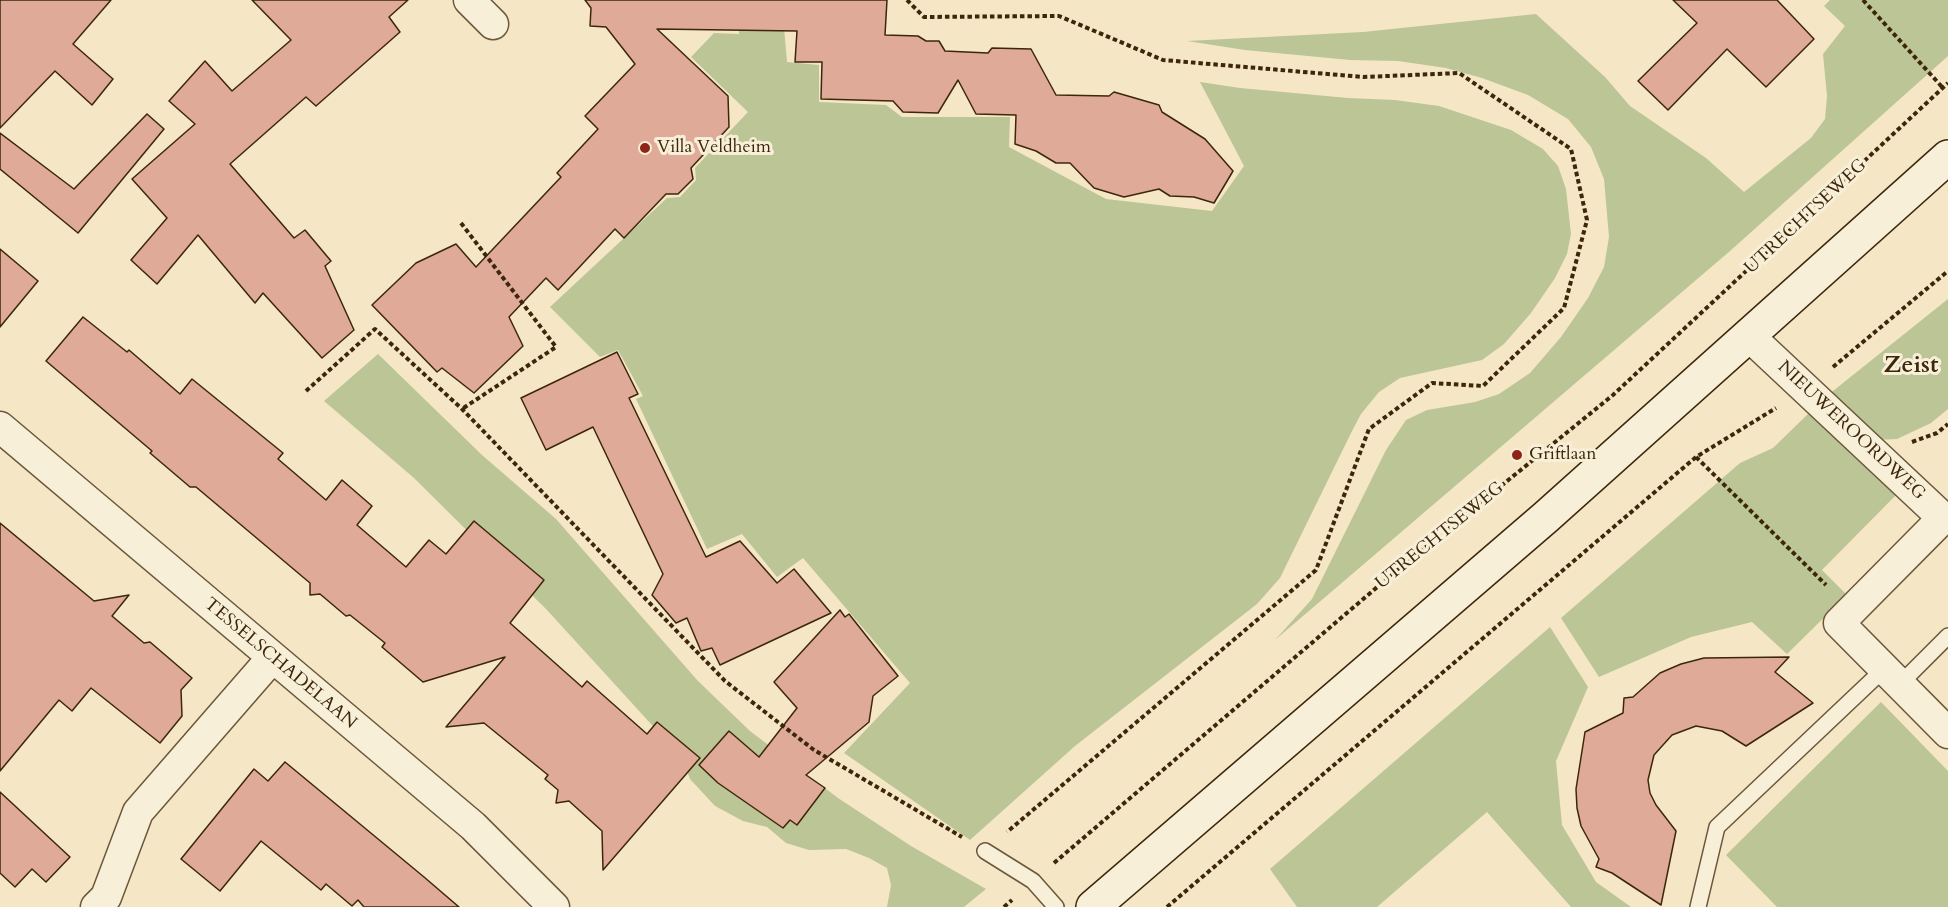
<!DOCTYPE html>
<html>
<head>
<meta charset="utf-8">
<style>
	body { margin:0 }
	canvas { display:block; background:#f5e6c5 }
</style>
</head>
<body>
<canvas width="1948" height="907"></canvas>
<script>
const context = document.querySelector('canvas').getContext('2d');
context.lineJoin = 'round';
function fillPath(path, color) {
  context.fillStyle = color;
  context.fill(path, 'evenodd');
}
function poly(rows) {
  const path = new Path2D();
  for (const r of rows) {
    path.moveTo(r[0], r[1]);
    for (let i = 2; i < r.length; i += 2) path.lineTo(r[i], r[i + 1]);
  }
  return path;
}
function strokePath(path, color, width, dash) {
  context.strokeStyle = color;
  context.lineWidth = width;
  context.lineCap = dash ? 'butt' : 'round';
  context.setLineDash(dash || []);
  context.stroke(path);
}
function drawText(font, color, halo, rows, align = 'center') {
  context.font = font + ' Cardo,serif';
  context.lineWidth = 6;
  context.setLineDash([]);
  context.textBaseline = 'middle';
  context.strokeStyle = halo;
  context.fillStyle = color;
  for (const [text, x, y, turn = 0] of rows) {
    context.save();
    context.translate(x, y);
    context.rotate((+turn || 0) * Math.PI / 180);
    context.textAlign = isNaN(turn) ? turn : align;
    if (halo) context.strokeText(text, 0, 0);
    context.fillText(text, 0, 0);
    context.restore();
  }
}
const green = poly([
	[1830,0,1948,0,1948,56,1730,251,1275,640,1312,599,1386,450,1406,420,1427,410,1475,402,1499,394,1530,373,1561,337,1588,298,1604,267,1609,237,1604,179,1591,147,1568,119,1528,95,1482,78,1446,68,1398,61,1350,60,1245,50,1187,41,1363,32,1536,14,1605,77,1630,106,1706,158,1744,192,1811,138,1825,119,1827,96,1823,54,1845,26,1824,6],
	[782,4,787,62,819,65,819,102,886,105,902,117,1010,117,1009,147,1106,199,1212,211,1244,166,1200,82,1240,88,1348,98,1395,100,1439,106,1511,130,1543,149,1558,166,1566,189,1571,234,1567,254,1555,278,1531,313,1504,344,1482,360,1400,378,1379,392,1361,414,1352,431,1280,578,1257,604,1075,746,970,840,844,753,910,683,803,558,777,577,742,534,707,549,636,399,643,396,618,350,600,357,550,307,667,198,680,197,696,180,695,168,748,112,691,57,714,33,739,34,740,6],
	[1948,299,1948,409,1931,423,1897,439,1874,440,1828,395],
	[378,354,482,455,556,519,698,681,750,731,838,798,911,846,986,889,964,907,887,907,891,885,887,868,869,858,846,849,809,850,786,843,767,827,743,821,715,806,690,779,682,758,547,610,414,478,324,401],
	[1809,413,1898,493,1822,570,1847,595,1787,654,1752,622,1691,637,1599,677,1561,618,1740,463,1773,448],
	[1550,627,1588,687,1556,761,1562,825,1596,882,1631,907,1571,907,1487,812,1377,907,1297,907,1270,869],
	[1881,702,1948,771,1948,907,1777,907,1726,855]
]);
const building = poly([
	[0,0,111,0,73,44,113,79,92,105,55,71,0,128,0,0],
	[252,0,408,0,389,17,400,32,316,106,306,97,230,164,294,238,305,230,331,261,325,266,354,330,322,358,263,293,255,303,198,235,157,284,131,260,167,218,132,179,195,124,169,101,205,61,232,91,291,40,252,0],
	[585,0,887,0,885,35,918,36,926,41,939,41,945,51,988,53,992,48,1031,49,1056,95,1109,96,1114,92,1159,105,1162,112,1205,139,1233,171,1214,203,1194,197,1170,196,1159,189,1124,197,1094,188,1070,163,1056,163,1036,151,1015,144,1016,115,976,114,958,80,938,113,903,112,893,101,821,99,822,62,795,62,797,31,657,29,728,96,729,127,691,168,693,179,678,194,666,194,624,238,615,229,558,290,546,278,509,317,523,346,474,393,442,368,437,372,372,305,416,263,456,244,476,267,561,177,557,173,598,129,585,116,635,64,606,27,590,26,591,8,585,0],
	[1673,0,1777,0,1814,39,1766,87,1727,49,1668,110,1638,81,1697,23,1673,0],
	[147,114,164,129,78,233,0,169,0,133,74,189,147,114],
	[0,249,38,281,0,327,0,249],
	[83,317,127,352,129,350,180,394,192,379,283,453,278,459,326,500,342,480,372,506,357,525,406,567,429,540,446,554,474,521,544,580,510,623,582,687,587,681,647,734,657,722,700,758,603,870,602,831,569,801,556,803,558,790,545,779,548,775,484,723,446,727,505,657,423,682,382,647,385,643,350,615,346,616,320,594,310,595,310,583,196,487,190,487,150,453,152,451,46,361,83,317],
	[617,352,638,394,629,398,706,557,740,541,777,583,794,569,831,613,720,665,712,648,701,651,687,618,676,623,652,595,663,574,593,427,546,450,521,398,617,352],
	[0,523,94,601,129,595,112,616,144,643,150,642,192,678,181,690,182,716,160,743,91,688,72,711,59,700,0,771,0,523],
	[840,610,845,617,849,614,898,676,873,696,869,722,806,775,825,788,797,825,790,820,783,828,718,783,699,765,729,731,759,757,797,708,774,682,840,610],
	[1789,657,1775,672,1813,703,1746,746,1722,731,1696,726,1672,735,1654,755,1648,780,1650,793,1656,805,1676,831,1661,905,1612,873,1596,867,1599,859,1581,826,1577,808,1576,789,1585,732,1623,713,1624,698,1633,697,1660,673,1681,664,1704,658,1789,657],
	[285,762,424,877,459,907,364,907,358,900,352,906,326,884,321,890,261,841,220,891,181,859,254,769,268,781,285,762],
	[0,792,70,857,46,882,32,869,15,887,0,873,0,792]
]);
const path = poly([
	[907,0,924,17,1059,16,1163,60,1363,77,1459,73,1571,149,1587,220,1564,308,1483,386,1432,383,1369,429,1316,570,1007,832],
	[1863,0,1943,88],
	[461,223,556,347,462,409],
	[1833,367,1948,271],
	[306,391,375,329,462,409,725,681,814,750,962,837],
	[1912,442,1937,433,1948,424],
	[1696,457,1826,585],
	[1054,863,1389,577,1613,395,1948,83],
	[1004,907,1012,900],
	[1167,907,1696,457,1776,408]
]);
const lane = poly([
	[1900,684,1948,636],
	[985,851,1033,881,1056,907],
	[1698,907,1717,827,1884,669]
]);
const street = poly([
	[469,0,493,24],
	[1748,335,1943,518,1839,623,1948,733],
	[0,427,473,826,554,907],
	[96,907,106,897,138,812,272,658]
]);
const secondary = poly([
	[1093,907,1546,517,1948,157]
]);
const markers = [
	[645,148,6,"#8f2418"],
	[1517,455,6,"#8f2418"]
];
const poiNames = [
	["Villa Veldheim",657,148],
	["Griftlaan",1529,455]
];
const streetNames = [
	["UTRECHTSEWEG",1806,217,-43],
	["NIEUWEROORDWEG",1851,431,43],
	["UTRECHTSEWEG",1440,536,-39],
	["TESSELSCHADELAAN",280,664,40]
];
const districtNames = [
	["Zeist",1911,366]
];
fillPath(green, '#bcc595');
fillPath(building, '#dfaa97');
strokePath(building, '#3d270c', 1.5);
strokePath(lane, '#6b573a', 18);
strokePath(street, '#6b573a', 33);
strokePath(secondary, '#3d270c', 36);
strokePath(path, '#3d270c', 4, [4.5, 3]);
strokePath(lane, '#f8efd9', 15);
strokePath(street, '#f8efd9', 30);
strokePath(secondary, '#f8efd9', 33);
for (const [x, y, r, color] of markers) {
  const dot = new Path2D();
  dot.arc(x, y, r, 0, 2 * Math.PI);
  context.fillStyle = color;
  context.fill(dot);
  strokePath(dot, '#f8efd9', 2);
}
drawText('18px', '#3d270c', '#f8efd9', poiNames, 'left');
drawText('18px', '#3d270c', '#f8efd9', streetNames);
drawText('bold 24px', '#3d270c', '#f8efd9', districtNames);
</script>
</body>
</html>
